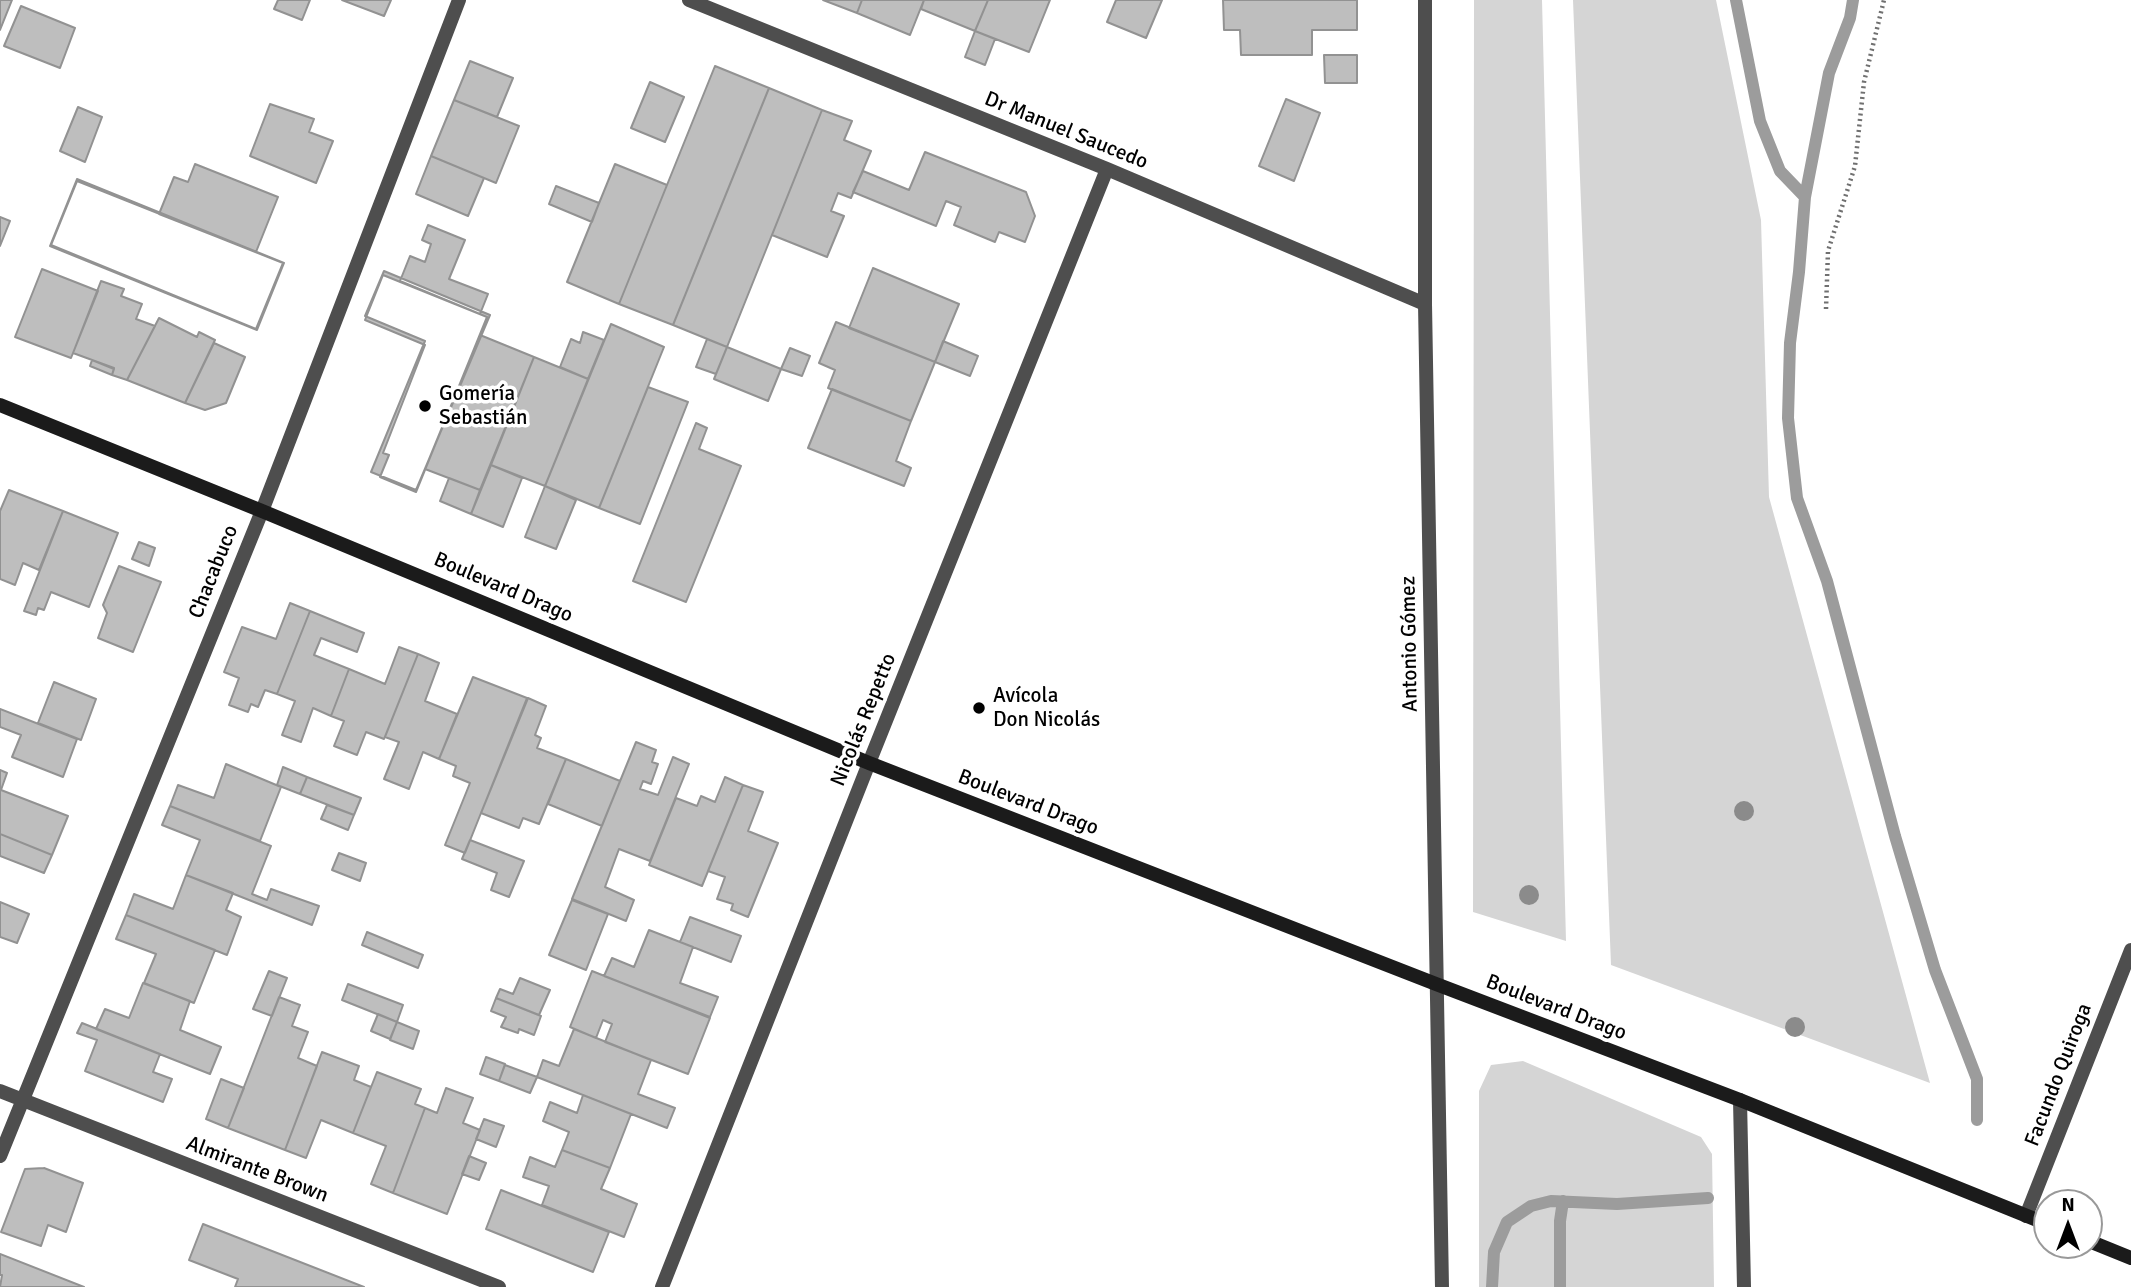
<!DOCTYPE html>
<html>
<head>
<meta charset="utf-8">
<style>
	body { margin:0 }
	#map { position:relative; width:2131px; height:1287px; overflow:hidden; background:#fff; font-family:Signika,sans-serif }
	canvas { display:block }
	.north { position:absolute; left:2033px; top:1189px; width:70px; height:70px; box-sizing:border-box; background:#fff; border:2px solid #999; border-radius:50%; rotate:0deg; font-size:19px; font-weight:700; line-height:28px; text-align:center; color:#000 }
	.north::after { content:''; display:block; margin:auto; width:24px; height:32px; background:#000; clip-path:polygon(50% 0,100% 100%,50% 72%,0 100%) }
</style>
</head>
<body>
<div id="map">
<canvas width="2131" height="1287"></canvas>
<div class="north">N</div>
</div>
<script>
const context = document.querySelector('canvas').getContext('2d');
context.lineJoin = 'round';
function fillPath(path, color) {
  context.fillStyle = color;
  context.fill(path, 'evenodd');
}
function poly(rows) {
  const path = new Path2D();
  for (const r of rows) {
    path.moveTo(r[0], r[1]);
    for (let i = 2; i < r.length; i += 2) path.lineTo(r[i], r[i + 1]);
  }
  return path;
}
function strokePath(path, color, width, dash) {
  context.strokeStyle = color;
  context.lineWidth = width;
  context.lineCap = dash ? 'butt' : 'round';
  context.setLineDash(dash || []);
  context.stroke(path);
}
function drawText(font, color, halo, rows, align = 'center') {
  context.font = font + ' Signika,sans-serif';
  context.lineWidth = 7;
  context.setLineDash([]);
  context.textBaseline = 'middle';
  context.strokeStyle = halo;
  context.fillStyle = color;
  for (const [text, x, y, turn = 0] of rows) {
    context.save();
    context.translate(x, y);
    context.rotate((+turn || 0) * Math.PI / 180);
    context.textAlign = isNaN(turn) ? turn : align;
    if (halo) context.strokeText(text, 0, 0);
    context.fillText(text, 0, 0);
    context.restore();
  }
}
const green = poly([
	[1474,0,1542,0,1566,941,1473,912],
	[1573,0,1716,0,1761,220,1769,497,1930,1083,1611,965],
	[1523,1061,1701,1137,1712,1154,1714,1287,1479,1287,1479,1091,1491,1065]
]);
const stream = poly([
	[1736,0,1760,121,1780,171,1805,197],
	[1853,0,1850,18,1829,73,1805,197,1799,272,1790,343,1788,418,1797,498,1827,581,1895,836,1935,970,1977,1079,1977,1120],
	[1492,1287,1494,1252,1507,1222,1531,1206,1551,1201,1617,1204,1708,1198],
	[1560,1287,1560,1221,1563,1201]
]);
const building = poly([
	[0,0,12,0,0,30,0,0],
	[278,0,310,0,302,20,274,9,278,0],
	[342,0,391,0,384,16,342,0],
	[823,0,862,0,857,13,823,0],
	[862,0,924,0,910,35,857,13,862,0],
	[924,0,988,0,975,31,921,9,924,0],
	[988,0,1050,0,1029,52,975,31,988,0],
	[1116,0,1162,0,1146,38,1107,22,1116,0],
	[1223,0,1357,0,1357,30,1312,30,1312,55,1241,55,1240,30,1224,30,1223,0],
	[21,6,75,28,60,68,4,46,21,6],
	[975,31,995,39,985,65,965,57,975,31],
	[1324,55,1357,55,1357,83,1325,83,1324,55],
	[470,61,513,78,497,117,454,100,470,61],
	[715,66,769,88,673,325,619,304,715,66],
	[650,82,684,97,665,142,631,128,650,82],
	[769,88,822,110,727,347,673,325,769,88],
	[1286,99,1320,113,1294,181,1259,166,1286,99],
	[454,100,519,126,496,183,431,156,454,100],
	[270,104,314,119,309,132,333,141,316,183,250,156,270,104],
	[78,107,102,117,85,162,60,151,78,107],
	[822,110,852,121,844,140,871,151,851,198,838,193,831,211,844,216,827,257,772,235,822,110],
	[925,152,1026,192,1035,216,1025,242,999,232,995,242,954,225,961,207,946,201,936,226,853,192,863,171,909,190,925,152],
	[431,156,484,178,468,216,416,194,431,156],
	[195,164,278,197,256,252,159,214,174,177,188,182,195,164],
	[615,164,667,185,619,304,567,282,615,164],
	[77,179,284,263,257,330,50,246,77,179],
	[77,181,283,263,256,329,51,245,77,181],
	[556,186,599,203,592,222,549,204,556,186],
	[0,217,10,221,0,246,0,217],
	[428,225,465,240,449,279,488,294,480,314,400,281,410,256,425,262,431,244,422,240,428,225],
	[873,268,959,304,935,362,849,328,873,268],
	[42,269,98,291,71,358,15,337,42,269],
	[384,271,490,315,416,490,371,472,425,341,365,316,384,271],
	[383,275,487,317,416,492,380,477,389,455,383,453,425,345,365,320,383,275],
	[101,281,124,289,121,296,142,304,136,319,155,326,127,380,112,375,114,368,73,353,101,281],
	[159,318,197,337,199,332,215,340,185,403,127,380,159,318],
	[836,322,935,362,911,421,828,388,835,370,819,363,836,322],
	[611,324,664,347,599,508,545,486,611,324],
	[583,332,604,340,588,379,560,367,571,339,580,343,583,332],
	[480,335,534,357,480,490,425,469,480,335],
	[707,339,727,347,716,374,696,367,707,339],
	[943,341,978,356,970,376,935,362,943,341],
	[214,343,245,357,226,403,205,410,185,403,214,343],
	[727,347,781,369,768,401,714,379,727,347],
	[790,348,810,356,802,376,781,369,790,348],
	[534,357,588,379,545,486,491,465,534,357],
	[92,360,114,369,112,375,90,366,92,360],
	[648,387,688,402,640,524,599,508,648,387],
	[832,389,911,421,896,461,911,468,904,486,808,448,832,389],
	[696,423,707,428,699,449,741,466,686,602,633,581,696,423],
	[491,465,522,478,503,527,471,514,491,465],
	[449,478,480,490,471,514,440,501,449,478],
	[545,486,576,500,556,549,525,537,545,486],
	[9,490,63,511,39,570,23,563,15,585,0,579,0,511,9,490],
	[63,511,118,533,89,607,51,592,44,610,38,608,36,615,24,611,63,511],
	[139,542,155,548,149,566,132,559,139,542],
	[119,566,161,582,133,652,98,638,107,613,103,605,119,566],
	[290,603,310,611,277,694,265,690,258,707,251,704,248,712,229,705,239,678,224,672,242,627,276,639,290,603],
	[310,611,364,633,357,652,321,638,314,655,349,669,331,716,313,708,301,742,282,735,295,701,277,694,310,611],
	[399,647,418,654,384,739,366,732,357,755,334,746,344,721,331,716,349,669,385,684,399,647],
	[418,654,439,663,425,701,457,714,439,759,423,752,409,789,384,779,399,742,385,737,418,654],
	[473,677,527,698,465,853,445,845,470,783,453,776,456,766,439,759,473,677],
	[54,682,96,699,81,740,38,723,54,682],
	[528,698,546,706,535,735,541,738,537,748,566,759,539,824,523,818,519,828,481,813,528,698],
	[0,709,77,739,63,777,12,757,21,735,0,727,0,709],
	[636,742,656,750,652,762,658,764,651,784,643,781,640,789,658,795,673,757,689,764,650,861,619,849,605,887,634,900,626,921,572,899,636,742],
	[566,759,620,781,602,826,548,804,566,759],
	[226,764,281,787,260,841,170,806,178,785,214,798,226,764],
	[283,767,307,777,300,794,277,785,283,767],
	[0,770,7,773,1,790,68,816,52,855,0,834,0,770],
	[307,777,361,798,354,815,300,794,307,777],
	[725,777,743,785,702,886,649,865,676,798,697,806,701,796,715,802,725,777],
	[743,785,763,792,748,831,778,843,748,917,731,910,733,904,717,899,725,877,708,871,743,785],
	[327,805,354,815,348,830,321,819,327,805],
	[170,806,271,846,252,894,267,900,271,889,319,906,312,925,186,875,200,840,162,825,170,806],
	[0,834,52,855,44,873,0,856,0,834],
	[470,840,524,861,509,897,491,890,497,873,462,859,470,840],
	[339,853,366,863,360,881,332,870,339,853],
	[186,875,233,893,226,910,241,917,227,955,126,915,134,894,173,909,186,875],
	[572,900,608,914,586,970,549,955,572,900],
	[0,902,29,914,17,943,0,937,0,902],
	[126,915,215,950,194,1003,144,983,156,954,116,939,126,915],
	[690,917,741,936,731,962,680,942,690,917],
	[649,930,693,947,680,983,718,997,710,1017,604,976,612,958,634,967,649,930],
	[367,932,423,955,418,968,362,945,367,932],
	[269,971,287,978,272,1016,253,1009,269,971],
	[592,971,710,1018,688,1074,605,1042,612,1024,603,1020,596,1038,570,1027,592,971],
	[520,978,550,990,539,1015,496,998,500,989,513,994,520,978],
	[143,983,190,1001,180,1030,221,1047,210,1074,96,1029,105,1009,129,1018,143,983],
	[348,984,403,1005,397,1022,342,1000,348,984],
	[279,997,300,1005,292,1026,308,1032,298,1058,317,1066,285,1150,228,1128,279,997],
	[496,998,541,1016,534,1035,519,1029,518,1033,501,1027,506,1017,491,1011,496,998],
	[378,1014,397,1022,390,1039,371,1031,378,1014],
	[397,1022,419,1031,413,1049,390,1040,397,1022],
	[82,1023,160,1054,153,1072,172,1079,163,1102,85,1071,97,1040,77,1033,82,1023],
	[574,1029,651,1060,638,1094,675,1108,667,1128,537,1077,543,1060,559,1066,574,1029],
	[322,1052,359,1066,354,1080,371,1087,353,1133,321,1120,306,1158,285,1150,322,1052],
	[486,1057,505,1064,499,1081,480,1074,486,1057],
	[505,1065,537,1077,530,1093,499,1081,505,1065],
	[377,1072,421,1089,415,1104,425,1108,393,1193,371,1184,386,1146,353,1133,377,1072],
	[221,1079,244,1088,228,1128,206,1119,221,1079],
	[446,1088,473,1098,463,1123,480,1130,447,1214,393,1193,425,1108,437,1113,446,1088],
	[583,1095,631,1114,610,1168,562,1150,569,1132,543,1121,550,1102,577,1113,583,1095],
	[484,1119,504,1126,496,1147,476,1139,484,1119],
	[562,1150,610,1168,601,1189,637,1204,624,1237,542,1205,549,1186,523,1177,530,1157,555,1167,562,1150],
	[469,1156,486,1163,479,1180,462,1174,469,1156],
	[44,1168,83,1183,66,1232,48,1225,41,1246,1,1232,25,1169,44,1168],
	[501,1190,609,1232,593,1272,486,1229,501,1190],
	[203,1224,364,1287,235,1287,238,1279,189,1260,203,1224],
	[0,1254,84,1287,0,1287,2,1275,0,1275,0,1254]
]);
const path = poly([
	[1826,309,1828,251,1855,166,1864,82,1884,0]
]);
const street = poly([
	[689,0,1107,169,1425,304],
	[1425,0,1425,304,1442,1287],
	[0,1091,499,1287],
	[1740,1100,1744,1287],
	[0,1156,262,511,459,0],
	[2026,1216,2131,950],
	[662,1287,869,763,1107,169]
]);
const secondary = poly([
	[0,405,262,511,869,763,1436,984,1740,1100,2047,1224],
	[2089,1241,2131,1258]
]);
const trees = [
	[1744,811],
	[1529,895],
	[1795,1027]
];
const markers = [
	[425,406,7,"#000"],
	[979,708,7,"#000"]
];
const streetNames = [
	["Dr Manuel Saucedo",1066,131,22],
	["Chacabuco",214,572,-68],
	["Boulevard Drago",503,588,23],
	["Antonio Gómez",1410,644,-91],
	["Nicolás Repetto",864,720,-68],
	["Boulevard Drago",1028,803,21],
	["Boulevard Drago",1556,1008,21],
	["Facundo Quiroga",2059,1075,-69],
	["Almirante Brown",257,1170,21]
];
const poiNames = [
	["Gomería",439,394],
	["Sebastián",439,418],
	["Avícola",993,696],
	["Don Nicolás",993,720]
];
fillPath(green, '#d5d5d5');
strokePath(stream, '#9c9c9c', 12);
fillPath(building, '#bebebe');
strokePath(building, '#929292', 2);
strokePath(path, '#707070', 4.5, [2, 3.5]);
strokePath(street, '#4e4e4e', 14);
strokePath(secondary, '#1b1b1b', 14);
context.fillStyle = '#8b8b8b';
for (const [x, y] of trees) {
  context.beginPath();
  context.arc(x, y, 10, 0, 2 * Math.PI);
  context.fill();
}
for (const [x, y, r, color] of markers) {
  const dot = new Path2D();
  dot.arc(x, y, r, 0, 2 * Math.PI);
  context.fillStyle = color;
  context.fill(dot);
  strokePath(dot, '#fff', 2.5);
}
drawText('21px', '#000', '#fff', streetNames);
drawText('21px', '#000', '#fff', poiNames, 'left');
</script>
</body>
</html>
